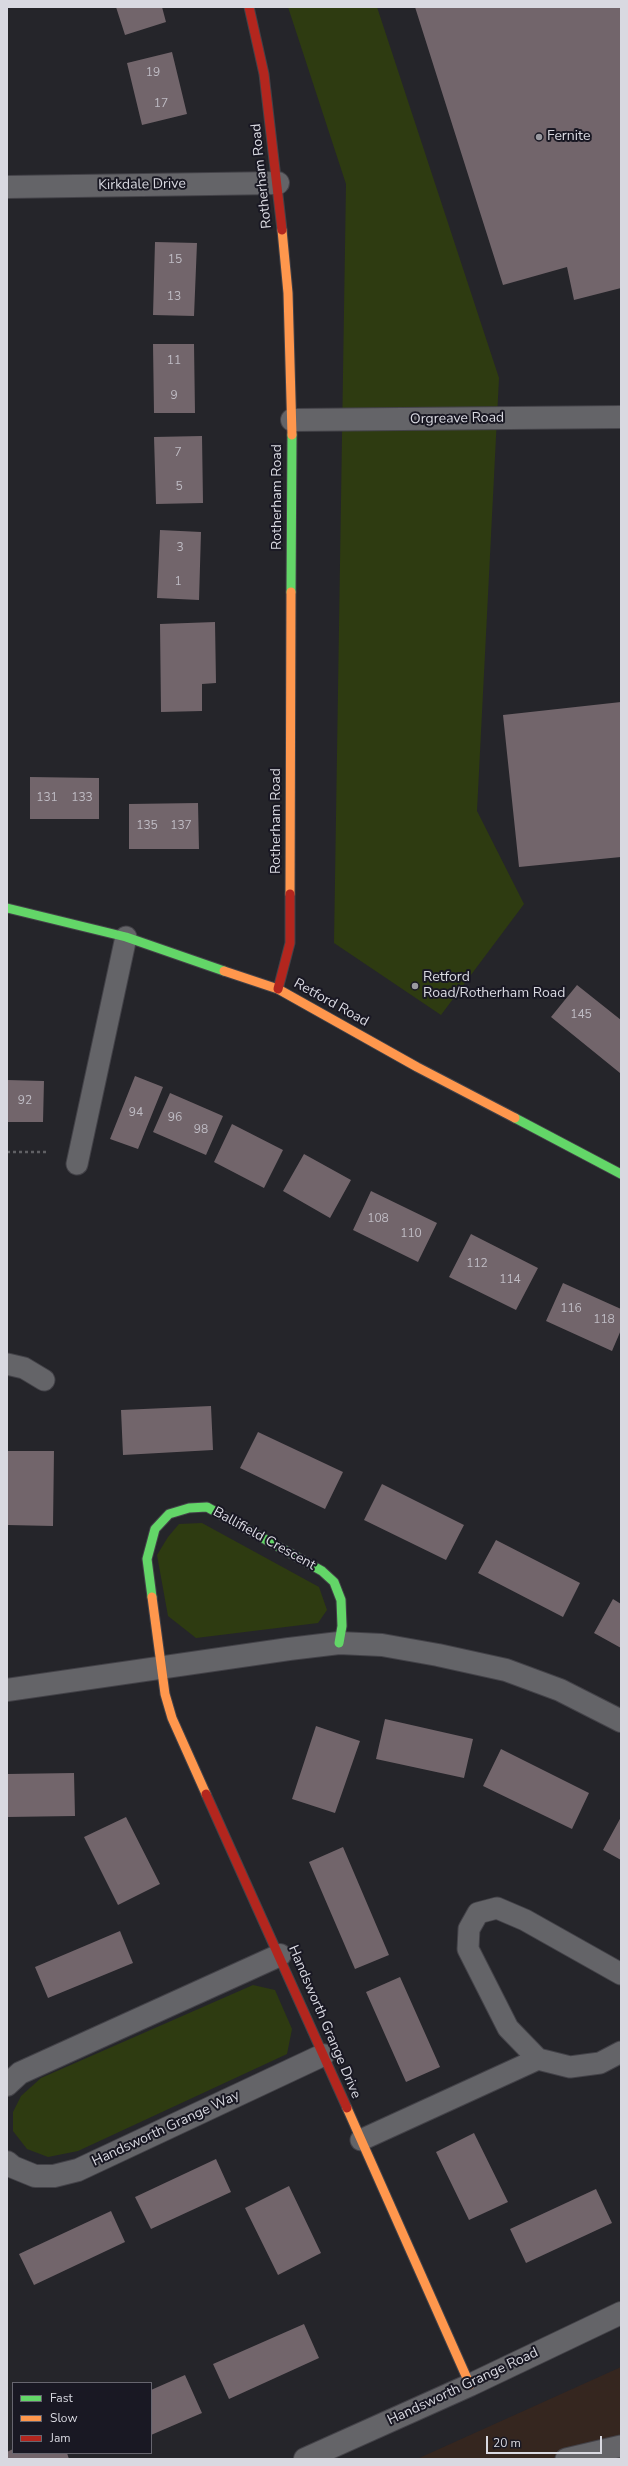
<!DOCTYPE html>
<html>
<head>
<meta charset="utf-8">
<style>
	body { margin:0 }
	#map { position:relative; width:628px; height:2466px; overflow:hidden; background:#25252a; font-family:"Nunito Sans",sans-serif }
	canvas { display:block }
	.frame { position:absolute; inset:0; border:8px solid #d9d9e1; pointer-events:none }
	.legend { position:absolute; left:12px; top:2382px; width:140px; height:72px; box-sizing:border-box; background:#191823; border:1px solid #66656f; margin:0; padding:5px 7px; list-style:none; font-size:12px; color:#d9d9e1 }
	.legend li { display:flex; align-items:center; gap:8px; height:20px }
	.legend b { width:20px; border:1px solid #66656f }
	.scale { position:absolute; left:486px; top:2436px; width:116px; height:18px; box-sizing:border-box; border:2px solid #d9d9e1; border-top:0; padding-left:5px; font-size:12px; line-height:14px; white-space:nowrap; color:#d9d9e1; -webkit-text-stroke:3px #191823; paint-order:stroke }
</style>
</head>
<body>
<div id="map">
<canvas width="628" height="2466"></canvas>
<div class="frame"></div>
<ul class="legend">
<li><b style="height:5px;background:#63d668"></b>Fast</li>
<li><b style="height:5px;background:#ff974d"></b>Slow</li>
<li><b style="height:5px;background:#b3261e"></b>Jam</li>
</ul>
<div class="scale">20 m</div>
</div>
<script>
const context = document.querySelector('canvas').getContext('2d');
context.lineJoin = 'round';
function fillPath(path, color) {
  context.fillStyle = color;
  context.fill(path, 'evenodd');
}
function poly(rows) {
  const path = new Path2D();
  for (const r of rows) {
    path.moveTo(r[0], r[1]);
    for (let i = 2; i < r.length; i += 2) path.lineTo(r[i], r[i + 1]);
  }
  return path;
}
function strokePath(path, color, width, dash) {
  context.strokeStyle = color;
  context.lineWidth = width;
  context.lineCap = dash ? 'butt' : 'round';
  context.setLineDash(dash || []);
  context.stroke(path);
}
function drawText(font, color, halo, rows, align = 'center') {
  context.font = font + ' "Nunito Sans",sans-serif';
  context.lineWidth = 4;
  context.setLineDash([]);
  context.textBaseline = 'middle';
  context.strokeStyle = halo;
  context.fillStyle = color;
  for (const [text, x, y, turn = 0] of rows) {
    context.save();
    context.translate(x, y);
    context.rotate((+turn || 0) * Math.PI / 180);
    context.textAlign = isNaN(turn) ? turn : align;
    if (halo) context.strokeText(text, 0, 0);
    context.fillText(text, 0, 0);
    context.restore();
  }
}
const education = poly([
	[621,2367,621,2459,417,2459]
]);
const green = poly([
	[288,7,377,7,499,378,477,811,524,904,441,1015,334,943,346,184],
	[202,1523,319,1587,327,1610,318,1623,196,1638,168,1616,157,1555,168,1537,179,1524],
	[253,1985,275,1990,292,2029,287,2054,78,2151,48,2157,27,2149,13,2131,13,2112,21,2096,41,2078]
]);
const building = poly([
	[116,7,162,7,166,22,125,35],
	[415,7,621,7,621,288,574,300,567,267,503,285],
	[172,52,187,114,142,125,127,63],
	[155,242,197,243,194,316,153,315],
	[153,344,194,344,195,413,154,413],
	[202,436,203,503,156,504,154,437],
	[160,530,201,532,199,600,157,598],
	[215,622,216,683,202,684,202,711,161,712,160,624],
	[621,702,621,857,519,867,503,715],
	[30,777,99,778,99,819,30,819],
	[198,803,199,849,129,849,129,804],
	[577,985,621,1020,620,1073,551,1017],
	[135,1076,163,1087,138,1149,110,1139],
	[7,1080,44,1081,43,1122,7,1122],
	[170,1093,223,1116,206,1155,153,1132],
	[232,1124,283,1150,264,1188,214,1162],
	[304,1154,351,1180,330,1218,283,1191],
	[371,1191,437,1223,418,1262,353,1230],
	[471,1234,538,1268,516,1310,449,1277],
	[563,1283,621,1309,621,1330,612,1351,546,1321],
	[211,1406,213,1450,123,1455,121,1410],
	[258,1432,343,1472,325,1509,240,1468],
	[7,1451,54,1451,53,1526,7,1525],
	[382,1484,464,1525,446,1560,364,1520],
	[496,1540,580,1583,563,1617,478,1573],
	[613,1599,621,1604,621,1648,594,1633],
	[385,1719,473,1739,464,1778,376,1759],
	[316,1726,360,1741,335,1813,292,1799],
	[501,1749,589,1793,572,1829,483,1786],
	[74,1773,75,1816,7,1817,7,1774],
	[126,1817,160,1884,118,1905,84,1837],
	[621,1817,621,1860,603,1850],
	[343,1847,389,1955,355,1969,309,1862],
	[120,1931,133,1963,48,1998,35,1967],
	[400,1977,440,2067,406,2082,366,1992],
	[474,2133,508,2202,469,2220,436,2152],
	[216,2159,231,2192,151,2229,135,2197],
	[289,2186,321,2253,278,2275,245,2208],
	[596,2189,612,2223,526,2263,510,2229],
	[111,2211,125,2242,34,2285,19,2254],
	[304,2324,319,2358,229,2399,213,2364],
	[185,2375,202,2413,151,2435,151,2390],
	[13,2449,13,2453,67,2453,69,2459,7,2459,7,2452]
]);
const path = poly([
	[7,1152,48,1152]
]);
const lane = poly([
	[77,1164,126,937],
	[7,1364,24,1368,44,1380],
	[621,1974,525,1920,497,1908,478,1913,469,1929,468,1949,508,2028,538,2059,570,2067,600,2063,621,2052],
	[361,2140,538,2059],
	[566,2459,621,2446]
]);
const street = poly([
	[7,187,278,183],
	[292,420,621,417],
	[7,1690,289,1649,339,1643,382,1645,438,1655,506,1670,560,1690,621,1721],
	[7,2085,20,2073,280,1955],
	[7,2162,13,2167,35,2176,54,2176,78,2170,323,2055],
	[305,2459,470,2385,621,2313]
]);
const fast = poly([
	[291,592,292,435],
	[7,908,126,937,224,971],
	[515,1118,621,1174],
	[152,1597,147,1559,155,1529,169,1514,189,1508,207,1507,322,1571,334,1582,341,1600,342,1626,339,1643]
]);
const slow = poly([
	[282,230,288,293,292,435],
	[290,894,291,592],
	[224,971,278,989,417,1067,515,1118],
	[152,1597,165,1694,172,1718,206,1794],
	[347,2108,470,2385]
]);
const jam = poly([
	[249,7,264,74,282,230],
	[278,989,290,943,290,894],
	[206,1794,347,2108]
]);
const markers = [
	[539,137,4,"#9a9aa1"],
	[415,986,4,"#9a9aa1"]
];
const numberNames = [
	["19",153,73],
	["17",161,104],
	["15",175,260],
	["13",174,297],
	["11",174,361],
	["9",174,396],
	["7",178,453],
	["5",179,487],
	["3",180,548],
	["1",178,582],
	["131",47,798],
	["133",82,798],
	["135",147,826],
	["137",181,826],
	["145",581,1015],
	["92",25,1101],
	["94",136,1113],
	["96",175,1118],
	["98",201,1130],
	["108",378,1219],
	["110",411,1234],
	["112",477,1264],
	["114",510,1280],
	["116",571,1309],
	["118",604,1320]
];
const poiNames = [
	["Fernite",547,137],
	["Retford",423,978],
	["Road/Rotherham Road",423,994]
];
const streetNames = [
	["Rotherham Road",262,176,-96],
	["Kirkdale Drive",142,185,-1],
	["Orgreave Road",457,419,-1],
	["Rotherham Road",278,497,-90],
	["Rotherham Road",277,821,-90],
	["Retford Road",331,1003,29],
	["Ballifield Crescent",264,1539,29],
	["Handsworth Grange Drive",324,2022,67],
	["Handsworth Grange Way",166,2129,-25],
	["Handsworth Grange Road",463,2387,-25]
];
fillPath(education, '#35261f');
fillPath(green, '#2e3b11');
fillPath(building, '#72656b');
strokePath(lane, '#434248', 23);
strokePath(street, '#434248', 24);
strokePath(fast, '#434248', 11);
strokePath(slow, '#434248', 11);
strokePath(jam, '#434248', 11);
strokePath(path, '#606064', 2.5, [3, 3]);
strokePath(lane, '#646468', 21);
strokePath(street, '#646468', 22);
strokePath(fast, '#63d668', 9);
strokePath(slow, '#ff974d', 9);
strokePath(jam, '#b3261e', 9);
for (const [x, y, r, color] of markers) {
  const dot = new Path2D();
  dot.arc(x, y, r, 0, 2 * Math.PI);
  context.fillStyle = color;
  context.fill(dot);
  strokePath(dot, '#191823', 1.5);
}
drawText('12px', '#bfbcc4', null, numberNames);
drawText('14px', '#d9d9e1', '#191823', poiNames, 'left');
drawText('14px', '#d9d9e1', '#191823', streetNames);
</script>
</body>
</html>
